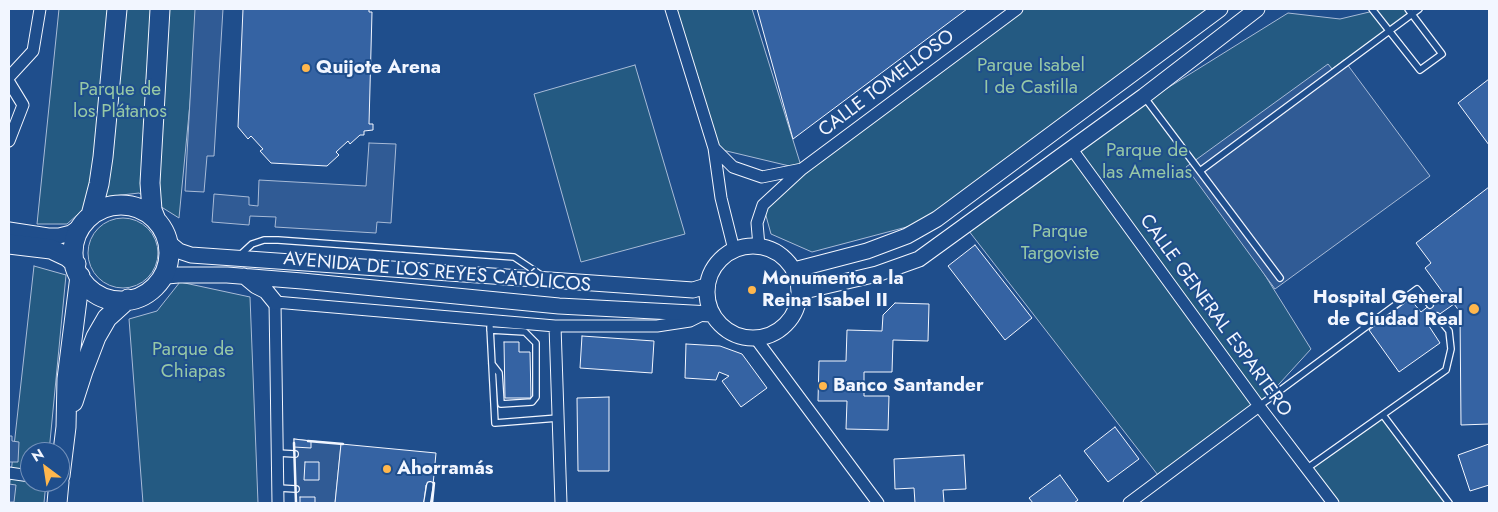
<!DOCTYPE html>
<html>
<head>
<meta charset="utf-8">
<style>
	body { margin:0 }
	#map { position:relative; width:1498px; height:512px; overflow:hidden; background:#1f4e8c; font-family:Jost,sans-serif }
	canvas { display:block }
	.frame { position:absolute; inset:0; border:10px solid #f2f6ff; pointer-events:none }
	.north { position:absolute; left:20px; top:442px; width:50px; height:50px; box-sizing:border-box; background:#1f4e8c; border:1px solid #7391ba; border-radius:50%; rotate:329deg; font-size:14px; font-weight:700; line-height:20px; text-align:center; color:#f2f6ff }
	.north::after { content:''; display:block; margin:auto; width:18px; height:22px; background:#ffb74d; clip-path:polygon(50% 0,100% 100%,50% 72%,0 100%) }
</style>
</head>
<body>
<div id="map">
<canvas width="1498" height="512"></canvas>
<div class="frame"></div>
<div class="north">N</div>
</div>
<script>
const context = document.querySelector('canvas').getContext('2d');
context.lineJoin = 'round';
function fillPath(path, color) {
  context.fillStyle = color;
  context.fill(path, 'evenodd');
}
function poly(rows) {
  const path = new Path2D();
  for (const r of rows) {
    if (r.length === 3) {
      path.moveTo(r[0] + r[2], r[1]);
      path.arc(r[0], r[1], r[2], 0, 2 * Math.PI);
      continue;
    }
    path.moveTo(r[0], r[1]);
    for (let i = 2; i < r.length; i += 2) path.lineTo(r[i], r[i + 1]);
  }
  return path;
}
function strokePath(path, color, width, dash) {
  context.strokeStyle = color;
  context.lineWidth = width;
  context.lineCap = dash ? 'butt' : 'round';
  context.setLineDash(dash || []);
  context.stroke(path);
}
function drawText(font, color, halo, rows, align = 'center') {
  context.font = font + ' Jost,sans-serif';
  context.lineWidth = 4;
  context.setLineDash([]);
  context.textBaseline = 'middle';
  context.strokeStyle = halo;
  context.fillStyle = color;
  for (const [text, x, y, turn = 0] of rows) {
    context.save();
    context.translate(x, y);
    context.rotate((+turn || 0) * Math.PI / 180);
    context.textAlign = isNaN(turn) ? turn : align;
    if (halo) context.strokeText(text, 0, 0);
    context.fillText(text, 0, 0);
    context.restore();
  }
}
const green = poly([
	[59,9,199,9,179,218,139,193,96,198,67,224,37,224,59,9],
	[672,9,752,9,802,169,714,148,672,9],
	[1024,9,1220,9,937,219,812,252,771,234,763,205,1024,9],
	[1382,9,1419,9,1200,171,1311,349,1259,406,1161,479,965,226,1071,148,1288,13,1340,19,1382,9],
	[635,65,685,234,581,262,534,94,635,65],
	[123,253,35],
	[34,266,66,275,49,452,30,452,30,482,46,482,44,503,9,503,9,491,34,266],
	[180,282,250,297,258,503,143,503,129,319,157,311,180,282],
	[1383,415,1446,503,1333,503,1306,469,1383,415]
]);
const parking = poly([
	[195,9,223,9,214,156,207,156,204,192,185,191,195,9],
	[1344,60,1430,176,1275,289,1186,167,1328,64,1332,69,1344,60],
	[369,143,396,144,391,223,377,222,376,233,275,227,276,217,250,216,249,225,212,222,214,194,249,197,249,205,258,206,259,180,366,186,369,143],
	[9,436,12,436,12,441,19,442,18,462,9,462,9,436],
	[294,439,341,444,335,503,296,503,294,439],
	[9,484,16,485,14,502,9,502,9,484]
]);
const building = poly([
	[243,9,369,9,369,12,372,12,369,124,373,124,373,130,364,131,364,135,360,135,350,144,348,141,336,152,339,155,327,166,271,163,260,151,263,149,251,136,248,139,238,127,243,9],
	[757,9,967,9,793,139,757,9],
	[1489,79,1489,145,1458,103,1489,79],
	[1489,187,1489,424,1461,425,1460,312,1454,304,1427,323,1440,343,1399,372,1369,330,1410,299,1421,312,1444,294,1425,268,1431,263,1416,243,1489,187],
	[975,245,1032,318,1005,340,948,266,975,245],
	[895,303,929,304,928,341,893,340,892,372,864,372,864,396,889,396,888,430,846,429,847,401,818,401,819,361,846,361,847,330,882,331,883,315,895,303],
	[582,336,654,341,652,373,580,368,582,336],
	[504,342,519,342,519,352,530,352,531,398,505,398,504,342],
	[686,344,720,346,742,354,767,388,741,407,722,381,729,376,719,372,716,380,685,378,686,344],
	[609,397,609,471,578,471,577,398,609,397],
	[1115,427,1139,459,1108,482,1084,451,1115,427],
	[294,439,311,441,311,448,294,447,294,439],
	[341,444,436,453,433,485,426,485,424,503,335,503,341,444],
	[1489,444,1489,485,1470,491,1458,455,1489,444],
	[964,455,966,489,943,490,944,502,942,503,915,503,914,488,895,489,894,459,964,455],
	[305,462,319,462,319,480,304,480,305,462],
	[1060,475,1078,500,1074,503,1033,503,1029,498,1060,475],
	[300,497,315,497,315,503,300,503,300,497]
]);
const service = poly([
	[1372,9,1420,70,1442,54,1408,9],
	[1145,98,1280,278],
	[1200,171,1419,9],
	[239,256,252,244,264,240,278,240,514,257,541,275],
	[490,327,495,423,558,418],
	[490,330,525,332,536,343,536,397,532,402,501,404,499,373,492,364],
	[1259,406,1417,289,1430,305],
	[1383,415,1449,503],
	[277,453,295,454],
	[1306,469,1446,370,1451,349,1449,331,1437,316],
	[278,488,296,489],
	[427,503,430,485]
]);
const minor = poly([
	[671,9,714,148,721,198,734,250],
	[9,77,33,51,40,9],
	[9,82,23,105,9,141],
	[714,148,733,167,762,177,802,169],
	[1071,148,1259,406,1333,503],
	[759,246,757,223,763,205,802,169,1017,9],
	[555,326,561,503],
	[756,339,878,503],
	[9,473,30,476],
	[278,503,275,302,555,326,657,326,690,321,704,314],
	[1129,503,1259,406]
]);
const secondary = poly([
	[9,230,48,236,59,236,71,233,81,226],
	[168,242,179,251,191,255,693,290,706,286],
	[753,292,46],
	[794,270,867,251,907,236,937,219,1220,9],
	[244,276,256,286,266,291,275,302],
	[160,280,167,276,178,275,227,275,302,281,559,306,711,314],
	[800,292,877,274,919,259,1144,96,1257,9]
]);
const trunk = poly([
	[121,253,48],
	[91,215,99,184,103,157,117,9],
	[156,220,152,210,150,183,160,9],
	[9,244,51,249,68,257,76,264],
	[73,402,83,371,96,337,107,318,128,299],
	[60,476,66,427,67,379,80,276],
	[57,503,59,482]
]);
const wall = poly([
	[308,441,343,444],
	[294,443,296,503],
	[432,503,434,483]
]);
const markers = [
	[306,68,5,"#ffb74d"],
	[752,290,5,"#ffb74d"],
	[1474,309,6,"#ffb74d"],
	[823,386,5,"#ffb74d"],
	[387,469,5,"#ffb74d"]
];
const parkNames = [
	["Parque Isabel",1031,66],
	["I de Castilla",1031,88],
	["Parque de",120,90],
	["los Plátanos",120,112],
	["Parque de",1147,151],
	["las Amelias",1147,173],
	["Parque",1060,232],
	["Targoviste",1060,254],
	["Parque de",193,350],
	["Chiapas",193,372]
];
const poiNames = [
	["Quijote Arena",316,68],
	["Monumento a la",762,279],
	["Reina Isabel II",762,301],
	["Hospital General",1463,298,"right"],
	["de Ciudad Real",1463,320,"right"],
	["Banco Santander",833,386],
	["Ahorramás",397,469]
];
const streetNames = [
	["CALLE TOMELLOSO",887,84,-37],
	["AVENIDA DE LOS REYES CATÓLICOS",437,273,5],
	["CALLE GENERAL ESPARTERO",1215,316,54]
];
fillPath(green, '#245a82');
strokePath(green, '#a8bbd7', 1);
fillPath(parking, '#305b95');
strokePath(parking, '#a8bbd7', 1);
fillPath(building, '#3563a3');
strokePath(building, '#f2f6ff', 1);
strokePath(service, '#f2f6ff', 8);
strokePath(minor, '#f2f6ff', 13);
strokePath(secondary, '#f2f6ff', 17);
strokePath(trunk, '#f2f6ff', 21);
strokePath(service, '#1f4e8c', 5.5);
strokePath(minor, '#1f4e8c', 11);
strokePath(secondary, '#1f4e8c', 15);
strokePath(trunk, '#1f4e8c', 19);
strokePath(wall, '#f2f6ff', 2.5);
for (const [x, y, r, color] of markers) {
  const dot = new Path2D();
  dot.arc(x, y, r, 0, 2 * Math.PI);
  context.fillStyle = color;
  context.fill(dot);
  strokePath(dot, '#1f4e8c', 2);
}
drawText('19px', '#97c8a6', '#1f4e8c', parkNames);
drawText('bold 19px', '#f2f6ff', '#1f4e8c', poiNames, 'left');
drawText('19px', '#f2f6ff', '#1f4e8c', streetNames);
</script>
</body>
</html>
